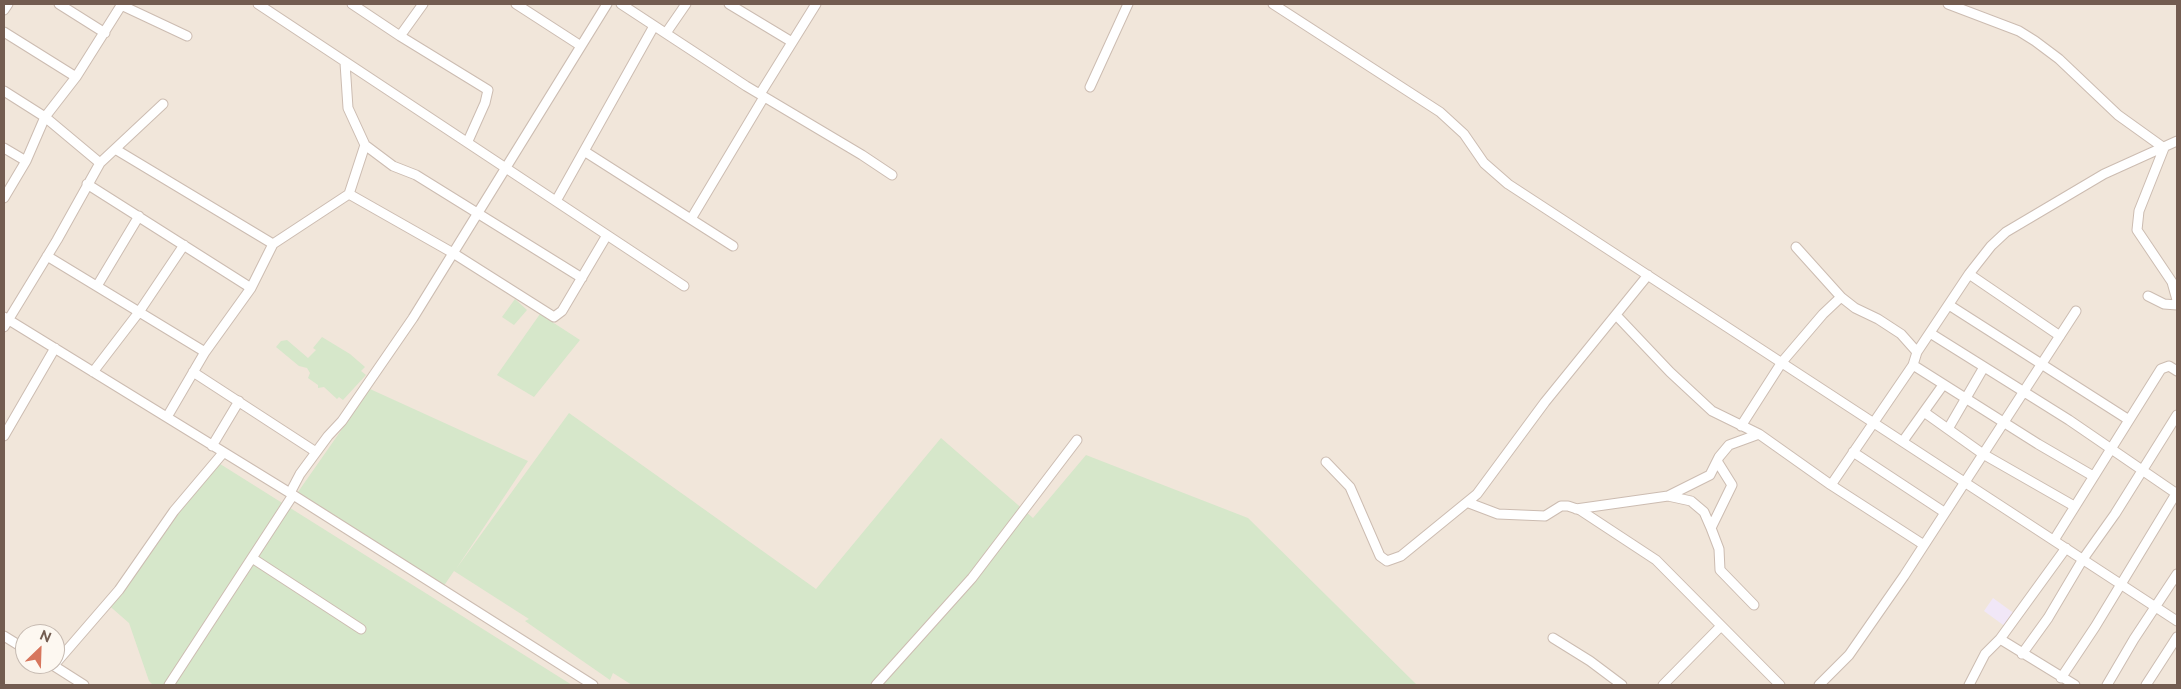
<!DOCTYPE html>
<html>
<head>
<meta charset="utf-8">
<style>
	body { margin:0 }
	#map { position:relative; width:2181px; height:689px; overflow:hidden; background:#fbf4eb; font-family:Raleway,sans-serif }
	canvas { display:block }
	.frame { position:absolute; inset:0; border:5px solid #735c50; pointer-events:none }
	.north { position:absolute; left:15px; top:624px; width:50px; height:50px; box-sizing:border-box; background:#fdf8f1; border:1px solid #c6bab1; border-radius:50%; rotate:24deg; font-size:14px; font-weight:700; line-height:20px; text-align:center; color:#735c50 }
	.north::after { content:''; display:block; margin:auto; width:18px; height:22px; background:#d7765d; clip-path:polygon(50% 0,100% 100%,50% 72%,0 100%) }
</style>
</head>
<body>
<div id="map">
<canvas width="2181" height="689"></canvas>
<div class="frame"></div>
<div class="north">N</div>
</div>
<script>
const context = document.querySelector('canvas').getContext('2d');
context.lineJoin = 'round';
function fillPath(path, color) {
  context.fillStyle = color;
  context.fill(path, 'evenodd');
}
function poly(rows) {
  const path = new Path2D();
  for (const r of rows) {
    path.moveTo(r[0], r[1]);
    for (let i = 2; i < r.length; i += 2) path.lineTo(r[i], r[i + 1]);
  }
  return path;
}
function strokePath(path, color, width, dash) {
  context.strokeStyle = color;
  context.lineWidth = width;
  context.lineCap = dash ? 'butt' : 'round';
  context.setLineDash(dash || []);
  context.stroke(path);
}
const residential = poly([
	[4,4,2177,4,2177,685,4,685],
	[25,634,55,634,55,664,25,664]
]);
const education = poly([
	[1993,598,2015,614,2006,627,1984,611]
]);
const green = poly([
	[515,299,527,310,514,325,502,317],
	[540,314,580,340,534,397,497,375],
	[322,337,350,354,365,367,361,371,366,375,343,400,339,397,337,399,324,387,318,388,318,385,308,378,310,373,307,368,299,366,276,347,281,341,287,340,308,358,316,350,313,348],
	[370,389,528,461,456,569,569,413,816,589,941,438,1033,518,1086,455,1248,518,1417,685,632,685,613,673,610,680,525,621,529,619,454,571,441,590,298,492],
	[217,462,572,685,153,685,149,681,129,623,105,602]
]);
const minor = poly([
	[59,4,105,33],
	[258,4,684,286],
	[352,4,400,36,423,4],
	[516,4,581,46],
	[621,4,746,86,862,155,892,175],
	[729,4,792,42],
	[1273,4,1440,112,1464,134,1484,163,1508,184,2177,621],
	[1948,4,2019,31,2035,41,2059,59,2118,115,2164,148,2139,211,2137,230,2172,282,2177,300],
	[121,5,187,36],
	[4,10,8,4],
	[4,32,76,77],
	[666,33,686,4],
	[400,36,488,90,485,103,468,141],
	[1090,87,1128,4],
	[4,91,45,117,100,163,57,240,4,327],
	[760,94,816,4],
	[365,145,393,166,416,175,582,278],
	[4,148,26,161],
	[115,149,273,244],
	[584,151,733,246],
	[100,163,163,104],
	[87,184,251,288],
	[349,194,453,253,554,317,562,311,607,235],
	[4,198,26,161,45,117,76,77,122,4],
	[556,201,654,26],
	[691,219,764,97],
	[1796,247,1841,297],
	[47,256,205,352],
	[1969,274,2060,336],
	[97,286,139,216],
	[2148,296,2164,304,2177,305],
	[1949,305,2129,420],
	[1616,315,1670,372,1712,411,1759,434,1831,485,1924,545],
	[4,317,290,493,593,685],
	[1930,333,2069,420,2177,494],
	[1917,352,1969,274,1991,246,2006,232,2104,174,2177,141],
	[93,372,139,312,184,245],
	[193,372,316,452],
	[1924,412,1983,454,2074,506],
	[167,417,205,352,251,288,273,244,349,194,365,145,348,108,345,63],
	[1741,426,1782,362,1823,314,1841,297,1855,308,1878,319,1901,334,1917,352,1913,365],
	[1948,429,1984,367],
	[4,436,55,348],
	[1903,441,1943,385],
	[212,446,239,401],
	[1853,452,1944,512],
	[1326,462,1350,487,1380,556,1387,561,1401,556,1477,494,1545,402,1648,275],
	[1831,485,1913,365,2038,444,2093,476],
	[290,493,300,474,328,436,342,421,413,318,607,4],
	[1668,496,1710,475,1719,457,1729,445,1759,434],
	[1469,503,1498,514,1545,516,1561,506,1568,506,1580,510,1656,560,1780,685],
	[1576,509,1668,496,1691,501,1704,512,1711,528,1719,549,1720,570,1754,605],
	[1711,528,1732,485,1717,461],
	[2054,540,2161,369,2169,366,2177,371],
	[252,558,361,629],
	[4,636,25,649],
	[1553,638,1590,661,1622,685],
	[2000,639,2066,548],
	[2022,654,2048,618,2083,559,2115,514,2177,415],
	[51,664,84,685],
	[55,664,119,590,174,511,223,453],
	[2061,678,2095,627,2177,492],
	[169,685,293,495],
	[876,685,972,578,1077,440],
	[1663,685,1721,626],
	[1819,685,1849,655,1904,576,2076,311],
	[1969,685,1985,654,2000,639,2075,685],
	[2107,685,2134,639,2177,574],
	[2146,685,2177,637]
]);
fillPath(residential, '#f1e6da');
fillPath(education, '#f1e7f7');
fillPath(green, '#d6e7ca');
strokePath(minor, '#ccbcb1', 11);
strokePath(minor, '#fff', 9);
</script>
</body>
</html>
